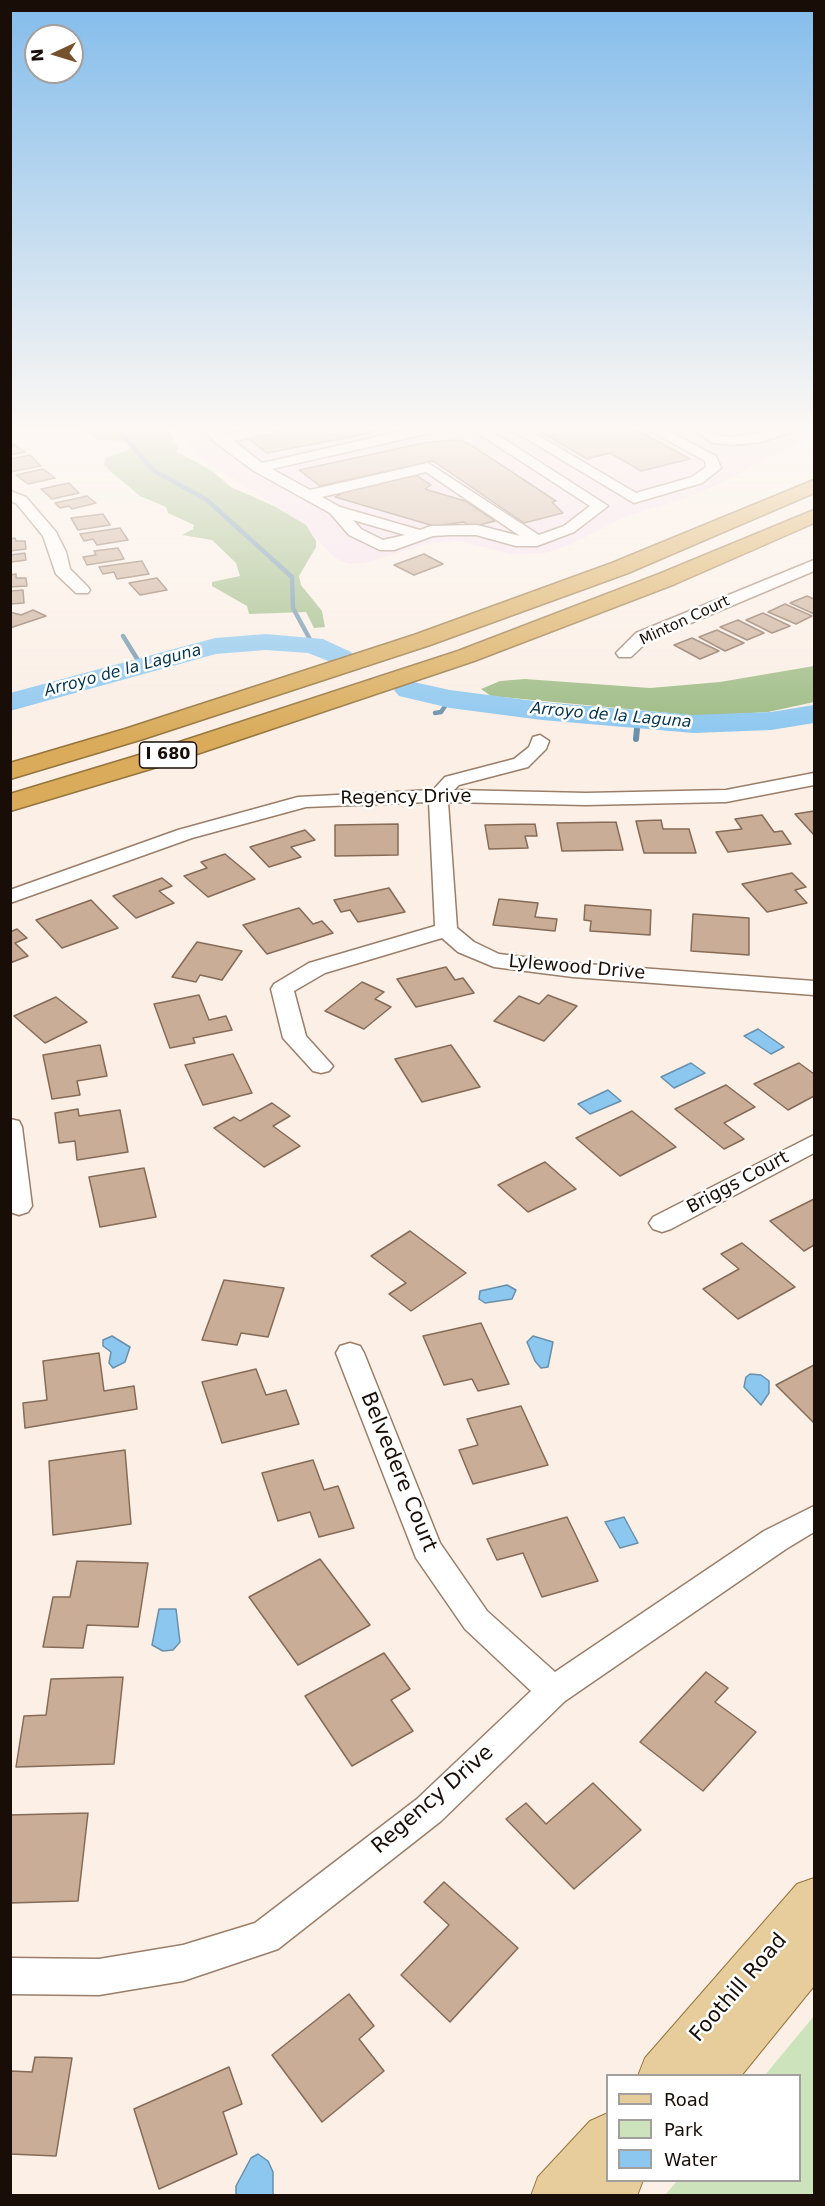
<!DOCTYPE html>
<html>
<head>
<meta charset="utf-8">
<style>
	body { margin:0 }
	#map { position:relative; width:825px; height:2206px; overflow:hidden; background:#fbefe6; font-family:"DejaVu Sans",sans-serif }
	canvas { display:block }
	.frame { position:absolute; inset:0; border:12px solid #180e07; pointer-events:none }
	.legend { position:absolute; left:606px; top:2074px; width:195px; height:108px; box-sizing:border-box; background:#fff; border:2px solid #a39f9c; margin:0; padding:8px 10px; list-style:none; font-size:18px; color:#180e07 }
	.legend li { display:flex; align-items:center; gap:12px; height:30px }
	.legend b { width:30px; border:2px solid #a39f9c }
	.north { position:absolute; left:24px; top:24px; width:60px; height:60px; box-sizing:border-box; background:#fff; border:2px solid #a39f9c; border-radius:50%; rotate:266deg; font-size:16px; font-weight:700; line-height:24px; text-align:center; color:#180e07 }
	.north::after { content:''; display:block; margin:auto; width:21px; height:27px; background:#76522c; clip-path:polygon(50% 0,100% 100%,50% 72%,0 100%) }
</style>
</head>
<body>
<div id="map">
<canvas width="825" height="2206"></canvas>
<div class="frame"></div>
<ul class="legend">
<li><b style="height:8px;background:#e8cd9c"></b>Road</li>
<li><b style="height:16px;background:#cde3bc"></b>Park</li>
<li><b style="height:16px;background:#8cc7f0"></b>Water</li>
</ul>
<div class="north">N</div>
</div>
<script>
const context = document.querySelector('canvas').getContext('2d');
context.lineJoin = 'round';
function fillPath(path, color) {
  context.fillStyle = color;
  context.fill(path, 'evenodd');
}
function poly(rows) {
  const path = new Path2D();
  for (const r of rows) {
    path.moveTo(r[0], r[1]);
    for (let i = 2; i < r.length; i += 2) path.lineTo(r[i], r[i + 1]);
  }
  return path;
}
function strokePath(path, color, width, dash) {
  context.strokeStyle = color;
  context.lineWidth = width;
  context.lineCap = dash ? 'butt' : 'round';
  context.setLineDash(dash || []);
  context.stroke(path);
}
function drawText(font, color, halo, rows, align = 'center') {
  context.font = font + ' "DejaVu Sans",sans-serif';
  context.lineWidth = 5;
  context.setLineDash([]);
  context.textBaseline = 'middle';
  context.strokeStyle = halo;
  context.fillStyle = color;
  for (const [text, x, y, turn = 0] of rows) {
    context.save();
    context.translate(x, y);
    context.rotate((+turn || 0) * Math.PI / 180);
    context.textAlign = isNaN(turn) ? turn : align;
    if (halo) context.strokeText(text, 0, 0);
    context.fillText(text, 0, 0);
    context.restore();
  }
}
const commercial = poly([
	[175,430,814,430,814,435,703,492,623,518,569,545,545,553,511,554,459,541,433,542,366,563,348,564,334,557,304,525,288,514,201,458]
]);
const green = poly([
	[814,2016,814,2195,665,2195,677,2181,800,2180,800,2076,765,2075]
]);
const forest = poly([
	[82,430,168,430,179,448,176,451,212,471,231,487,274,506,306,525,316,541,316,547,299,576,301,585,322,611,325,627,314,628,306,612,249,614,247,606,212,586,212,582,240,576,236,563,212,540,182,535,193,529,194,525,168,513,166,507,140,496,109,470,104,464,105,458,125,451,130,448,130,443,96,439],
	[814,666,814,702,768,712,701,716,491,696,481,689,500,681,525,679,650,688,720,682]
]);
const water = poly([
	[758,1029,784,1047,771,1054,744,1036,758,1029],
	[691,1063,705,1073,674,1088,661,1077,691,1063],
	[608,1090,621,1101,590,1114,578,1104,608,1090],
	[507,1285,516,1290,512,1299,485,1303,479,1299,480,1291,507,1285],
	[112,1336,130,1347,125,1362,113,1368,109,1363,111,1352,103,1346,103,1340,112,1336],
	[533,1336,553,1342,548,1367,541,1368,535,1361,527,1342,533,1336],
	[750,1374,761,1375,769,1381,769,1393,761,1405,744,1387,746,1377,750,1374],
	[624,1517,638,1543,620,1548,605,1522,624,1517],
	[159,1609,176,1609,180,1642,173,1650,163,1651,152,1645,159,1609],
	[258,2154,268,2161,273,2172,273,2195,236,2195,236,2186,251,2158,258,2154]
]);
const streamFar1 = poly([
	[118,430,153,470,207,500,292,577,293,608,313,645],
	[123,636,141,665],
	[435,713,441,712,450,699]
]);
const stream = poly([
	[636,739,638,718]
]);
const river = poly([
	[266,634,323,639,351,652,355,658,351,664,341,666,308,653,266,650,216,654,10,711,10,693,215,638,266,634],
	[409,681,450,690,542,702,694,715,771,712,814,705,814,723,771,730,694,733,542,720,450,708,399,696,394,690,399,684,409,681]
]);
const building = poly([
	[283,430,374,430,376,432,267,453,247,438,283,430],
	[538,430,637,430,690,459,641,471,610,453,587,459,538,430],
	[458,440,468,443,556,501,552,502,563,513,524,523,433,461,320,486,299,470,428,442,458,440],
	[10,443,12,443,25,452,10,455,10,443],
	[30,455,41,466,10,472,10,459,30,455],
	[43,469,55,478,28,484,16,475,43,469],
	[416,475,431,485,425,489,465,501,495,521,471,527,464,522,434,526,335,497,344,492,416,475],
	[69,483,79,493,52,499,41,489,69,483],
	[87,496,96,503,72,509,69,506,60,508,55,503,87,496],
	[103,514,110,525,78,530,71,518,103,514],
	[120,528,128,540,97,545,93,539,84,541,80,534,120,528],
	[15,538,16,541,25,541,26,549,10,551,10,539,15,538],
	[118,548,124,559,87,565,83,557,96,555,94,551,118,548],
	[25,553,26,560,11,562,10,567,10,555,25,553],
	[424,554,443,564,414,575,394,565,424,554],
	[142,561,149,574,117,579,114,572,103,574,99,567,142,561],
	[16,574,16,578,26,578,27,586,10,587,10,575,16,574],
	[157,578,167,590,140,595,129,583,157,578],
	[23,590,24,603,10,604,10,591,23,590],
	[807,596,814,599,814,614,790,603,807,596],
	[785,604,812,616,796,624,768,612,785,604],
	[33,610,46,616,10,628,10,612,21,615,33,610],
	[763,613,790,626,772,633,746,620,763,613],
	[738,620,764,633,747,640,720,627,738,620],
	[717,630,744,643,725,651,699,637,717,630],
	[692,638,719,651,700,659,674,645,692,638],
	[814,811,814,835,795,814,814,811],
	[762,815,774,832,782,831,791,844,728,852,716,832,742,829,735,819,762,815],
	[661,820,663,829,689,829,696,853,644,853,636,821,661,820],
	[616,822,623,850,562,851,557,823,616,822],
	[398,824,398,855,335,856,335,825,398,824],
	[535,824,537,836,525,836,528,848,489,849,485,825,535,824],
	[305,830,315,840,291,847,301,857,269,867,250,847,305,830],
	[225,854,255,879,208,897,184,876,207,868,201,862,225,854],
	[792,873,806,887,795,890,807,903,767,912,742,884,792,873],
	[162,878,172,886,159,891,174,903,136,918,113,896,162,878],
	[389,888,405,912,358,922,350,910,341,912,334,900,389,888],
	[499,899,538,903,535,917,557,919,555,931,493,925,499,899],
	[91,900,118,928,62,948,36,920,91,900],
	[585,905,651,910,650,935,590,931,591,921,584,920,585,905],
	[299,908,313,924,322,921,333,933,267,954,243,925,299,908],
	[693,914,749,918,749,955,691,951,693,914],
	[17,929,27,938,15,943,28,956,10,963,10,932,17,929],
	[197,942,242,951,222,980,200,975,196,982,172,977,197,942],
	[446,967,455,980,463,978,474,993,416,1007,397,979,446,967],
	[362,982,384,992,375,999,391,1007,364,1029,325,1011,362,982],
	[199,995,209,1020,226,1016,232,1030,193,1038,195,1043,170,1048,154,1004,199,995],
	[548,995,577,1006,544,1041,494,1021,519,996,539,1004,548,995],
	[56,997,87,1022,45,1043,14,1016,56,997],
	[100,1045,107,1076,77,1081,80,1095,52,1099,43,1055,100,1045],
	[451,1045,480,1087,422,1102,395,1059,451,1045],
	[233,1054,252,1093,203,1105,185,1065,233,1054],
	[799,1063,814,1074,814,1096,788,1110,754,1084,799,1063],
	[726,1085,755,1107,724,1123,744,1139,724,1149,675,1109,726,1085],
	[272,1103,290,1116,273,1126,300,1146,264,1167,214,1128,234,1117,240,1121,272,1103],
	[78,1109,79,1116,120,1110,128,1152,77,1160,75,1141,59,1143,55,1113,78,1109],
	[632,1111,676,1147,620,1176,576,1138,632,1111],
	[545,1162,576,1189,528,1212,498,1185,545,1162],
	[144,1168,156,1217,100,1227,89,1177,144,1168],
	[814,1199,814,1245,804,1251,770,1221,814,1199],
	[410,1231,466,1273,411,1311,389,1294,406,1283,371,1256,410,1231],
	[742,1243,795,1287,738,1319,703,1289,739,1269,721,1254,742,1243],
	[224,1280,284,1288,268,1337,241,1333,237,1345,202,1340,224,1280],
	[481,1323,509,1384,478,1391,472,1379,444,1385,423,1336,481,1323],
	[99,1353,104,1391,134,1386,137,1409,25,1428,23,1403,47,1400,43,1361,99,1353],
	[814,1365,814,1423,776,1385,814,1365],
	[256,1369,266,1395,286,1390,299,1424,222,1443,202,1382,256,1369],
	[521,1406,548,1465,473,1484,459,1450,478,1445,467,1419,521,1406],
	[125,1450,131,1524,53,1535,49,1461,125,1450],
	[313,1460,324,1490,338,1486,354,1528,319,1537,310,1512,278,1521,262,1473,313,1460],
	[567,1517,598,1581,542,1597,523,1553,497,1560,487,1539,567,1517],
	[320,1559,370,1625,298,1665,249,1597,320,1559],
	[77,1561,148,1563,138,1627,87,1625,83,1648,43,1647,53,1597,70,1597,77,1561],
	[384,1653,410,1689,391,1700,413,1731,352,1766,305,1696,384,1653],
	[706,1672,728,1688,715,1702,756,1732,703,1791,640,1742,706,1672],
	[123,1677,114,1764,16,1767,24,1716,46,1715,51,1679,123,1677],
	[593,1783,641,1830,574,1889,506,1819,526,1803,546,1824,593,1783],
	[88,1813,78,1901,10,1903,10,1815,88,1813],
	[444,1882,518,1948,450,2022,401,1975,449,1925,424,1902,444,1882],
	[349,1994,374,2026,359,2039,384,2071,322,2122,272,2055,349,1994],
	[35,2057,72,2058,56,2156,10,2154,10,2071,32,2072,35,2057],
	[229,2067,242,2104,223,2112,237,2154,159,2189,134,2109,229,2067]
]);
const minor = poly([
	[204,430,220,430,226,435,246,430,273,430,271,433,234,441,262,463,407,430,433,430,426,434,272,469,310,490,428,463,539,535,564,526,590,506,473,430,490,430,608,506,574,532,537,546,516,546,476,535,450,535,433,536,394,550,380,550,349,535,330,513,254,471,216,443,204,430],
	[426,472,520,536,477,525,431,526,420,530,340,507,322,497,426,472],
	[353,520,405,535,383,540,361,529,353,520],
	[512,430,529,430,636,493,692,477,706,467,705,461,649,430,667,430,716,456,721,468,702,483,634,503,512,430],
	[694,430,711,430,721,436,734,437,774,430,797,430,761,442,734,445,713,443,694,430],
	[10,491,26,497,56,532,66,552,70,569,88,587,90,590,88,593,76,593,56,574,43,536,16,503,10,501,10,491],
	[814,560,814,571,648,641,631,657,619,657,616,653,636,633,814,560],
	[540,735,549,741,546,749,528,767,459,785,454,790,586,793,726,790,814,773,814,785,726,802,586,805,448,802,457,928,474,942,499,954,573,963,814,981,814,995,573,977,494,967,458,952,442,938,325,973,294,991,306,1036,333,1066,329,1071,321,1073,313,1071,283,1038,271,989,274,984,309,963,435,926,429,802,306,807,192,838,10,903,10,890,178,830,298,797,433,790,445,777,514,759,529,747,533,737,540,735],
	[10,1119,19,1121,22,1127,32,1206,28,1212,19,1215,10,1212,10,1119],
	[814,1135,814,1153,671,1229,662,1232,653,1229,649,1223,653,1217,814,1135],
	[350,1343,360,1346,364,1353,440,1543,487,1611,555,1672,764,1531,814,1506,814,1532,786,1549,565,1701,441,1821,278,1949,183,1981,99,1995,10,1994,10,1958,99,1959,183,1945,255,1923,417,1799,531,1691,465,1629,416,1558,336,1353,340,1346,350,1343]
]);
const major = poly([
	[814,1878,814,1986,741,2076,638,2076,645,2058,797,1884,814,1878],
	[608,2113,608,2180,643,2180,637,2196,531,2196,538,2177,590,2121,608,2113]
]);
const highway = poly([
	[814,480,814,493,628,573,430,645,143,739,10,779,10,763,125,729,414,635,612,563,814,480],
	[814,510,814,523,675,584,474,661,167,764,10,811,10,794,149,752,458,651,659,574,814,510]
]);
const farStreetnames = [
	["Minton Court",685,621,-25]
];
const farWaternames = [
	["Arroyo de la Laguna",123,671,-15],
	["Arroyo de la Laguna",611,716,5]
];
const shields = [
	[168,755,57]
];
const shieldNames = [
	["I 680",168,755]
];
const streetNames = [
	["Regency Drive",406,798,-1],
	["Lylewood Drive",577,968,5],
	["Briggs Court",738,1183,-28]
];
const nearStreetnames = [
	["Belvedere Court",398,1472,68],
	["Regency Drive",433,1800,-41],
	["Foothill Road",739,1988,-49]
];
fillPath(commercial, '#f6e0ef');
fillPath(green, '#cde3bc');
fillPath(forest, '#9bba82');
fillPath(water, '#8cc7f0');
strokePath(water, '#6990aa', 1.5);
strokePath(streamFar1, '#6990aa', 4.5);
strokePath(stream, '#6990aa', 6);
fillPath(river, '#8cc7f0');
fillPath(building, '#caad97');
strokePath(building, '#866b57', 1.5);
strokePath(minor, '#9a7e69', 3);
strokePath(major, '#95743d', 2);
strokePath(highway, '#95743d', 3);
fillPath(minor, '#fff');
fillPath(major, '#e8cd9c');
fillPath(highway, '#d9ab5a');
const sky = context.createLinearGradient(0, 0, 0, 739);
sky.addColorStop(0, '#83bceb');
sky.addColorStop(0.58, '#fdf8f4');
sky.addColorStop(1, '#fdf8f400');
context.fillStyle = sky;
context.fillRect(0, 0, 825, 739);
drawText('15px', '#180e07', '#fff', farStreetnames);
drawText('italic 16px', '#033550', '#fff', farWaternames);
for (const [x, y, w] of shields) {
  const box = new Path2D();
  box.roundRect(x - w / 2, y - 13, w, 26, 4.5);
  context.fillStyle = '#fff';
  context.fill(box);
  strokePath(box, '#180e07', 1.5);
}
drawText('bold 16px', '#180e07', null, shieldNames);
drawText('18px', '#180e07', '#fff', streetNames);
drawText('21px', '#180e07', '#fff', nearStreetnames);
</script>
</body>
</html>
